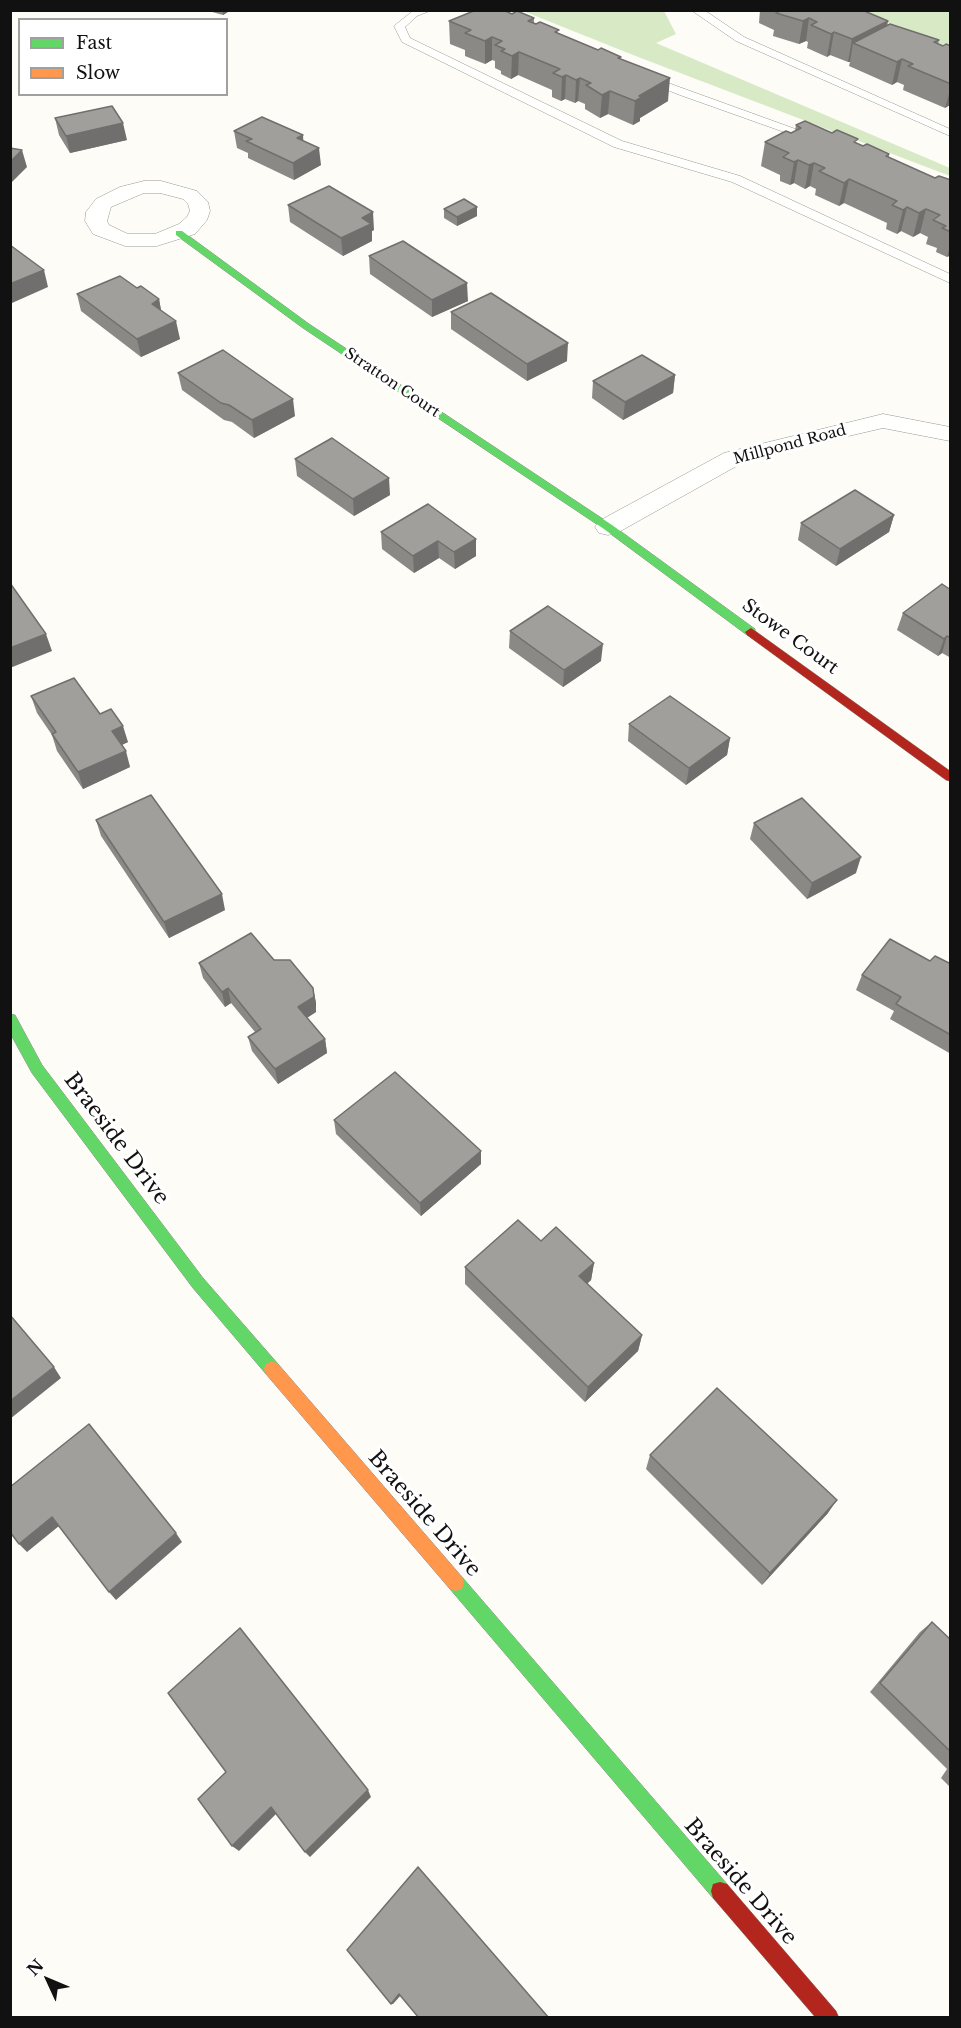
<!DOCTYPE html>
<html>
<head>
<meta charset="utf-8">
<style>
	body { margin:0 }
	#map { position:relative; width:961px; height:2028px; overflow:hidden; background:#fdfcf7; font-family:"Libre Baskerville",serif }
	canvas { display:block }
	.frame { position:absolute; inset:0; border:12px solid #111; pointer-events:none }
	.legend { position:absolute; left:18px; top:18px; width:210px; height:78px; box-sizing:border-box; background:#fff; border:2px solid #a0a0a0; margin:0; padding:8px 10px; list-style:none; font-size:18px; color:#111 }
	.legend li { display:flex; align-items:center; gap:12px; height:30px }
	.legend b { width:30px; border:2px solid #a0a0a0 }
	.north { position:absolute; left:18px; top:1950px; width:60px; height:60px; -webkit-text-stroke:4px #fff; paint-order:stroke; rotate:314deg; font-size:16px; font-weight:700; line-height:24px; text-align:center; color:#111 }
	.north::after { content:''; display:block; margin:auto; width:21px; height:27px; background:#111; clip-path:polygon(50% 0,100% 100%,50% 72%,0 100%) }
</style>
</head>
<body>
<div id="map">
<canvas width="961" height="2028"></canvas>
<div class="frame"></div>
<ul class="legend">
<li><b style="height:8px;background:#63d668"></b>Fast</li>
<li><b style="height:8px;background:#ff974d"></b>Slow</li>
</ul>
<div class="north">N</div>
</div>
<script>
const context = document.querySelector('canvas').getContext('2d');
context.lineJoin = 'round';
function fillPath(path, color) {
  context.fillStyle = color;
  context.fill(path, 'evenodd');
}
function poly(rows) {
  const path = new Path2D();
  for (const r of rows) {
    path.moveTo(r[0], r[1]);
    for (let i = 2; i < r.length; i += 2) path.lineTo(r[i], r[i + 1]);
  }
  return path;
}
function strokePath(path, color, width, dash) {
  context.strokeStyle = color;
  context.lineWidth = width;
  context.lineCap = dash ? 'butt' : 'round';
  context.setLineDash(dash || []);
  context.stroke(path);
}
function drawText(font, color, halo, rows, align = 'center') {
  context.font = font + ' "Libre Baskerville",serif';
  context.lineWidth = 6;
  context.setLineDash([]);
  context.textBaseline = 'middle';
  context.strokeStyle = halo;
  context.fillStyle = color;
  for (const [text, x, y, turn = 0] of rows) {
    context.save();
    context.translate(x, y);
    context.rotate((+turn || 0) * Math.PI / 180);
    context.textAlign = isNaN(turn) ? turn : align;
    if (halo) context.strokeText(text, 0, 0);
    context.fillText(text, 0, 0);
    context.restore();
  }
}
const forest = poly([
	[523,11,664,11,676,34,656,43,950,168,950,176,633,55],
	[859,11,950,11,950,48]
]);
const lane = poly([
	[414,10,432,10,417,16,405,27,410,38,622,141,740,176,950,274,950,283,732,182,614,147,402,42,394,26,414,10],
	[465,10,486,10,505,17,500,20,465,10],
	[691,10,704,10,744,37,950,129,950,136,736,41,691,10],
	[646,75,823,139,825,141,819,145,815,143,680,95,642,80,640,78,646,75]
]);
const street = poly([
	[144,181,161,181,197,191,208,202,210,211,207,220,195,234,157,246,125,246,93,234,85,221,86,212,96,199,120,187,144,181],
	[144,193,160,193,183,199,188,204,190,211,187,217,179,224,155,234,128,234,109,225,107,221,111,207,144,193],
	[883,414,950,427,950,441,883,428,814,444,742,463,617,533,608,535,599,533,595,527,599,521,724,453,883,414]
]);
const fast = poly([
	[176,231,182,231,309,324,612,525,755,629,755,635,747,635,604,529,303,328,176,235,176,231],
	[10,1014,15,1015,42,1065,203,1278,278,1364,280,1369,278,1374,272,1377,266,1374,193,1288,32,1073,10,1033,10,1014],
	[456,1575,462,1577,727,1884,729,1891,727,1898,720,1900,713,1898,450,1589,448,1583,450,1577,456,1575]
]);
const slow = poly([
	[272,1361,278,1364,462,1577,464,1583,462,1589,456,1591,450,1589,266,1374,264,1369,266,1364,272,1361]
]);
const jam = poly([
	[751,628,950,771,950,781,946,780,747,635,745,632,751,628],
	[720,1882,727,1884,836,2011,839,2018,816,2018,713,1898,711,1891,713,1884,720,1882]
]);
const wall = poly([
	[205,10,231,10,223,15],
	[760,10,862,10,888,25,939,40,938,44,943,46,951,46,951,109,950,108,950,105,945,108,903,90,904,85,897,82,892,85,849,66,850,62,848,62,830,55,827,57,807,48,808,42,806,41,799,44,773,36,774,30,759,23],
	[512,14,534,18,534,23,621,59,668,101,640,118,640,121,633,125,608,114,600,118,585,109,585,104,578,101,575,103,565,99,561,101,552,97,552,90,518,75,511,79,501,74,501,71,495,68,495,61,492,60,485,64,465,56,465,50,450,44,449,21],
	[55,118,127,140,70,153,59,135],
	[796,125,889,154,889,157,935,178,951,180,951,255,947,257,936,252,937,248,926,244,928,237,920,233,913,237,901,231,897,234,886,229,887,223,844,203,839,206,815,195,816,189,810,186,805,189,794,183,790,185,780,181,780,175,761,166,765,142,791,133,795,131],
	[234,131,303,141,321,165,294,180,248,158,248,153,237,148],
	[288,205,374,230,372,231,372,241,343,256,290,222],
	[477,207,477,216,457,226,444,218,444,209],
	[369,256,468,301,432,317,370,274],
	[77,294,159,299,161,310,180,339,141,357,81,311],
	[451,312,567,361,527,381,451,329],
	[178,373,295,416,254,438,232,422,224,420,182,390],
	[675,375,673,393,623,420,592,398,593,381],
	[295,459,390,495,354,516,297,476],
	[894,515,889,532,836,566,798,540,801,523],
	[381,532,476,539,476,556,455,569,439,558,414,573,382,549],
	[951,590,951,658,942,653,938,656,897,630,903,613],
	[510,631,601,661,563,687,509,648],
	[31,696,100,714,128,742,122,745,130,767,83,789,57,751,52,735,37,713],
	[629,724,730,738,727,755,686,785,628,741],
	[96,820,225,910,169,938,101,836],
	[754,823,856,873,807,899,750,839],
	[274,960,313,988,316,1003,316,1012,307,1018,325,1039,327,1053,278,1084,252,1051,248,1037,255,1032,231,1003,225,1007,203,978,199,963],
	[930,961,951,964,951,1054,890,1019,894,1011,856,990,862,975],
	[334,1120,481,1151,481,1164,421,1216,336,1134],
	[541,1241,594,1263,591,1280,587,1284,642,1335,638,1351,585,1402,465,1284,465,1267],
	[650,1455,828,1513,762,1585,646,1469],
	[932,1622,951,1640,951,1788,941,1778,947,1769,870,1692,920,1632]
]);
const shadedWall = poly([
	[223,10,231,10,223,15],
	[809,18,806,41,799,44,803,21],
	[888,21,884,44,853,43,850,62,848,62,852,39],
	[834,32,830,55,827,57,831,34],
	[492,37,492,60,485,64,485,41],
	[519,52,518,75,511,79,512,56],
	[902,59,897,82,892,85,897,62],
	[566,75,565,99,561,101,562,77],
	[580,78,578,101,575,103,576,80],
	[670,78,668,101,640,118,640,121,633,125,635,101,639,96],
	[951,87,951,104,945,108],
	[610,91,608,114,600,118,602,95],
	[123,123,127,140,70,153,66,136],
	[303,135,304,152,297,138],
	[319,148,321,165,294,180,293,163],
	[22,150,27,167,10,184,10,162],
	[798,160,794,183,790,185,794,162],
	[814,163,810,186,805,189,809,165],
	[849,179,844,203,839,206,844,183],
	[477,207,477,216,457,226,457,217],
	[907,207,901,231,897,234,903,210],
	[926,209,920,233,913,237,919,213],
	[373,212,374,230,372,231,372,241,343,256,341,238,362,218],
	[951,243,951,255,947,257],
	[44,270,48,287,12,303,10,299,10,284],
	[467,283,468,301,432,317,432,300],
	[159,299,162,316,152,304],
	[176,321,180,339,141,357,137,339],
	[568,343,567,361,527,381,527,364],
	[675,375,673,393,623,420,625,402],
	[293,399,295,416,254,438,252,420],
	[389,478,390,495,354,516,353,499],
	[894,515,889,532,836,566,840,549],
	[476,539,476,556,455,569,454,552],
	[438,541,439,558,414,573,413,556],
	[46,634,52,651,10,668,10,648],
	[947,636,942,653,938,656,944,639],
	[603,644,601,661,563,687,564,670],
	[123,726,128,742,117,747,112,731],
	[730,738,727,755,686,785,689,768],
	[126,751,130,767,83,789,78,772],
	[861,857,856,873,807,899,812,883],
	[222,894,225,910,169,938,164,922],
	[228,988,231,1003,225,1007,222,992],
	[313,988,316,1003,316,1012,300,1022,298,1007],
	[325,1039,327,1053,278,1084,275,1069],
	[481,1151,481,1164,421,1216,420,1203],
	[594,1263,591,1280,577,1293,579,1276],
	[642,1335,638,1351,585,1402,588,1387],
	[54,1367,61,1378,10,1419,10,1401],
	[837,1500,828,1513,762,1585,770,1573],
	[52,1517,59,1526,27,1552,19,1544],
	[176,1533,182,1542,116,1600,109,1592],
	[368,1790,371,1797,310,1857,305,1852],
	[271,1807,277,1813,239,1851,232,1846],
	[399,1994,402,1994,393,2004,391,2004]
]);
const building = poly([
	[476,10,503,10,512,14,517,11,534,18,528,21,536,24,540,22,559,30,555,32,598,50,601,48,621,57,618,58,670,78,639,96,642,97,635,101,610,91,602,95,586,85,591,83,580,78,576,80,566,75,562,77,553,73,560,69,519,52,512,56,501,51,505,49,495,45,502,41,492,37,485,41,465,33,471,30,449,21,476,10],
	[782,10,862,10,888,21,852,39,834,32,831,34,811,25,817,22,809,18,803,21,776,13,782,10],
	[890,24,939,40,934,42,943,46,946,44,951,46,951,84,908,66,913,64,902,59,897,62,853,43,890,24],
	[112,106,123,123,66,136,55,118,112,106],
	[262,117,303,135,297,138,319,148,293,163,246,141,252,139,234,131,262,117],
	[805,121,832,133,837,130,858,139,854,142,863,146,867,144,889,154,886,156,935,178,939,176,951,180,951,232,942,228,946,226,933,220,940,215,926,209,919,213,907,207,903,210,892,205,897,201,849,179,844,183,819,171,825,168,814,163,809,165,798,160,794,162,783,157,789,153,765,142,786,131,791,133,801,128,796,125,805,121],
	[10,148,22,150,10,162,10,148],
	[329,186,373,212,362,218,371,224,341,238,288,205,329,186],
	[464,199,477,207,457,217,444,209,464,199],
	[403,241,467,283,432,300,369,256,403,241],
	[10,245,44,270,10,284,10,245],
	[120,276,137,288,141,286,159,299,152,304,176,321,137,339,77,294,120,276],
	[491,293,568,343,527,364,451,312,491,293],
	[223,350,293,399,252,420,229,405,221,403,178,373,223,350],
	[642,355,675,375,625,402,593,381,642,355],
	[332,438,389,478,353,499,295,459,332,438],
	[855,490,894,515,840,549,801,523,855,490],
	[428,504,476,539,454,552,438,541,413,556,381,532,428,504],
	[10,583,46,634,10,648,10,583],
	[942,584,951,590,951,638,947,636,944,639,903,613,942,584],
	[548,606,603,644,564,670,510,631,548,606],
	[74,678,100,714,111,709,123,726,112,731,126,751,78,772,52,734,56,732,31,696,74,678],
	[670,696,730,738,689,768,629,724,670,696],
	[151,795,222,894,164,922,96,820,151,795],
	[802,798,861,857,812,883,754,823,802,798],
	[251,933,274,960,290,960,313,988,314,997,298,1007,325,1039,275,1069,248,1037,261,1029,228,988,222,992,199,963,251,933],
	[890,939,930,961,935,956,951,964,951,1035,896,1004,901,997,862,975,890,939],
	[395,1072,481,1151,420,1203,334,1120,395,1072],
	[518,1220,541,1241,556,1227,594,1263,579,1276,642,1335,588,1387,465,1267,518,1220],
	[10,1315,54,1367,10,1401,10,1315],
	[717,1388,837,1500,770,1573,650,1455,717,1388],
	[89,1424,176,1533,109,1592,52,1517,19,1544,10,1532,10,1487,89,1424],
	[932,1622,951,1640,951,1752,880,1683,932,1622],
	[240,1628,368,1790,305,1852,271,1807,232,1846,198,1799,226,1772,168,1693,240,1628],
	[418,1867,549,2018,419,2018,399,1994,391,2004,347,1950,418,1867]
]);
const farStreetnames = [
	["Stratton Court",392,383,34],
	["Millpond Road",790,445,-15]
];
const streetNames = [
	["Stowe Court",790,637,36]
];
const nearStreetnames = [
	["Braeside Drive",116,1139,53],
	["Braeside Drive",424,1514,49],
	["Braeside Drive",740,1882,49]
];
fillPath(forest, '#d8eac5');
strokePath(lane, '#979795', 1);
strokePath(street, '#979795', 1);
strokePath(fast, '#8e8d8b', 1);
strokePath(slow, '#8e8d8b', 1);
strokePath(jam, '#8e8d8b', 1);
fillPath(lane, '#fffffe');
fillPath(street, '#fffffe');
fillPath(fast, '#63d668');
fillPath(slow, '#ff974d');
fillPath(jam, '#b3261e');
fillPath(wall, '#8a8986');
fillPath(shadedWall, '#716f6d');
fillPath(building, '#a19f9c');
strokePath(building, '#716f6d', 1.5);
drawText('15px', '#111', '#fff', farStreetnames);
drawText('18px', '#111', '#fff', streetNames);
drawText('21px', '#111', '#fff', nearStreetnames);
</script>
</body>
</html>
